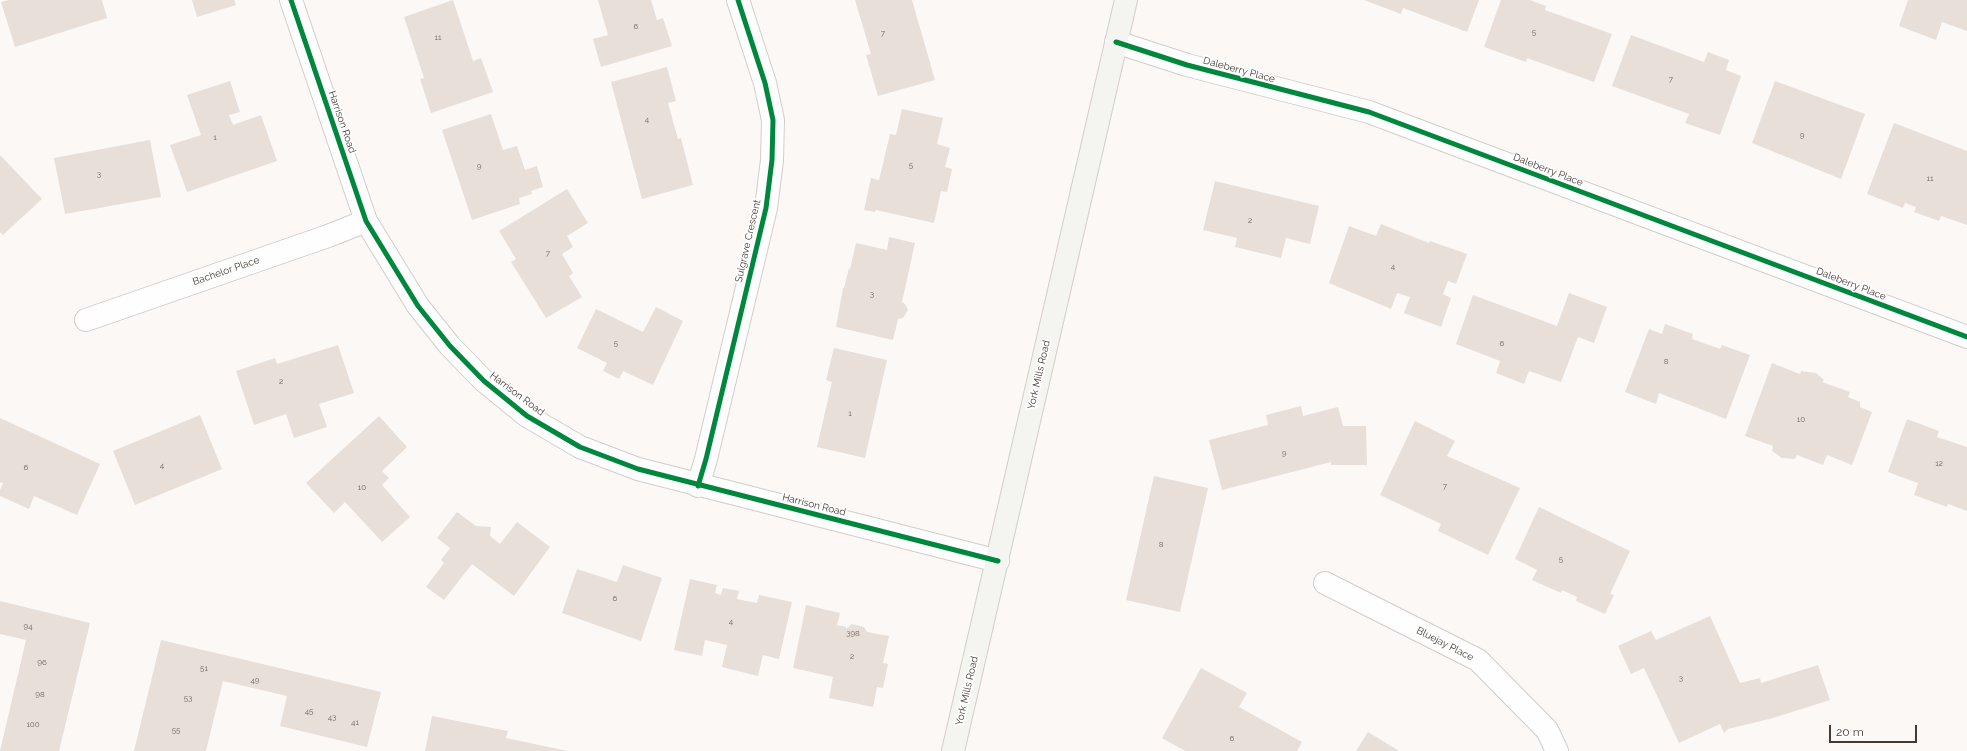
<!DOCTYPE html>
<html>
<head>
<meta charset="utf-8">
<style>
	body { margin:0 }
	#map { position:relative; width:1967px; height:751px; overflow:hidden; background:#fcf8f6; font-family:Raleway,sans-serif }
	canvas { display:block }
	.scale { position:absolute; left:1829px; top:725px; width:88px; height:18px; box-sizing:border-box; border:2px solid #443933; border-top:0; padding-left:5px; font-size:12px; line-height:14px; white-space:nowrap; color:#443933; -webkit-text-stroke:3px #fff; paint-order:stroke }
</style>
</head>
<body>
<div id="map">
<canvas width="1967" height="751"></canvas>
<div class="scale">20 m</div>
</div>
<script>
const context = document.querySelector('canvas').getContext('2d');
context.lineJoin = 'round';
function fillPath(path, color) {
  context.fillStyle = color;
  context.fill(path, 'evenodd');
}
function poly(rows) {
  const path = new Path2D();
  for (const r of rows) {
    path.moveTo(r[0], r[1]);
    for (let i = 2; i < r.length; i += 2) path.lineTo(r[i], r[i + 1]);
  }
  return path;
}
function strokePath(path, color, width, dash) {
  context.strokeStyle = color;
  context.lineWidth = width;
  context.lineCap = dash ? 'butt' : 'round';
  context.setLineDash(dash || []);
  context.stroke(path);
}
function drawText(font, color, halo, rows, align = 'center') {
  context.font = font + ' Raleway,sans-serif';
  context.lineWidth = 3.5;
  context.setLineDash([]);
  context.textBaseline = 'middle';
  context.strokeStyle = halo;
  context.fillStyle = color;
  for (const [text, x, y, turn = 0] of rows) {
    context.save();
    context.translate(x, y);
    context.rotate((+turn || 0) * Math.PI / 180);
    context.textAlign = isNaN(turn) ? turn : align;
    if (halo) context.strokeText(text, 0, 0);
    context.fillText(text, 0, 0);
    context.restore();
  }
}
const building = poly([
	[9,0,102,0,107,18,15,47,1,2],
	[192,0,234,0,236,5,197,17],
	[453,0,473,61,481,58,493,92,431,113,420,79,424,78,404,17],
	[598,0,651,0,657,20,663,18,672,46,601,67,593,39,608,35],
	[855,0,912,0,935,80,878,96,866,55,871,54],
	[1364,0,1479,0,1467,32,1403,8,1401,14],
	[1501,0,1530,0,1546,6,1545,10,1612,34,1594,82,1527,58,1526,62,1484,47],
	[1908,0,1967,0,1967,31,1942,22,1936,40,1899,26],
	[1631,35,1704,62,1708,52,1729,60,1726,70,1741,76,1720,135,1685,123,1689,114,1612,86],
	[667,67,676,101,668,103,678,139,681,138,693,185,642,199,611,82],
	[230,81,240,112,229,115,233,125,261,115,277,161,187,192,170,145,201,135,187,95],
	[1775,81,1865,114,1841,179,1752,143],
	[902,109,943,118,937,144,950,148,945,167,952,169,947,192,941,191,934,223,876,210,875,212,864,210,871,178,879,180,890,134,896,135],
	[491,114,503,150,517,146,525,170,537,166,543,187,531,191,532,194,519,198,520,204,472,220,442,130],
	[1894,123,1967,151,1967,225,1941,216,1939,221,1914,212,1916,207,1905,203,1903,208,1867,194],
	[150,140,161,197,65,214,54,158],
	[0,155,42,199,3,235,0,232],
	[1215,181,1319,206,1310,244,1286,238,1281,258,1235,247,1237,238,1203,230],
	[567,189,588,223,567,236,573,247,562,254,573,273,569,276,582,297,546,318,511,262,516,259,499,231],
	[1381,224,1429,243,1430,241,1467,254,1456,284,1448,281,1443,294,1451,298,1441,327,1404,313,1410,297,1397,293,1391,309,1329,283,1349,226,1376,236],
	[889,237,915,243,902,302,905,304,908,310,903,318,898,319,893,340,836,327,843,288,844,288,849,268,850,269,856,243,887,250],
	[1569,293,1607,307,1594,343,1578,337,1561,382,1529,371,1524,384,1496,373,1500,361,1456,344,1473,295,1557,326],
	[656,307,683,321,653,385,623,371,619,379,603,371,607,363,577,348,596,309,643,332],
	[1665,324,1693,334,1692,339,1720,349,1722,345,1750,355,1726,419,1659,393,1656,404,1625,392,1649,329,1662,334],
	[338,345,354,393,319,404,327,427,294,438,286,414,254,425,236,371,275,358,277,364],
	[834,348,887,360,865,458,817,447,832,382,826,380],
	[1772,363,1800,374,1801,371,1816,373,1824,380,1822,382,1850,392,1848,397,1860,402,1860,407,1872,412,1852,465,1827,455,1823,465,1797,455,1795,459,1782,458,1772,451,1773,446,1745,436],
	[1301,406,1303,416,1338,407,1343,426,1366,426,1367,465,1331,465,1331,462,1222,490,1209,440,1268,425,1266,415],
	[200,415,222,469,135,505,113,451],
	[379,416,407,447,382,471,389,478,382,485,410,517,382,542,345,502,334,513,306,483],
	[0,418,100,464,77,515,34,496,29,509,0,496,0,490,3,483,0,482],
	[1907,419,1939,431,1937,437,1967,447,1967,511,1948,504,1947,507,1914,495,1918,483,1888,472],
	[1415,421,1455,441,1447,456,1520,488,1488,555,1438,531,1441,524,1380,495],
	[1154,476,1208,488,1180,612,1126,600],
	[1539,507,1630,551,1610,594,1614,595,1605,614,1576,601,1577,597,1562,590,1561,593,1532,580,1537,570,1515,559],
	[457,512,476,526,491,527,490,536,500,544,517,522,550,547,514,596,472,564,444,600,426,587,444,563,441,560,450,548,437,538],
	[623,565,662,578,641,641,562,613,577,569,617,582],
	[690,579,717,585,715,593,721,595,723,588,739,591,737,599,757,603,759,595,792,602,779,659,763,655,758,676,722,667,727,645,705,640,702,656,674,650],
	[0,601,90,623,59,751,0,751,26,640,0,634],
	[806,605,840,613,837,625,846,627,846,629,852,624,864,627,867,632,889,636,883,663,888,664,883,688,877,687,873,707,829,698,833,677,793,668],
	[1710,616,1740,683,1760,678,1761,683,1818,665,1830,700,1773,718,1728,729,1724,733,1720,724,1679,743,1644,668,1631,674,1618,646,1651,631,1656,640],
	[161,640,381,692,367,747,280,726,287,696,223,681,206,751,134,751],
	[1201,668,1247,693,1239,707,1302,742,1297,751,1185,751,1162,738],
	[432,716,508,731,506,738,568,751,425,751],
	[1368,732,1399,751,1356,751]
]);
const street = poly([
	[291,0,366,221,418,306,450,346,484,381,527,416,580,447,638,469,998,561],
	[1116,42,1187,65,1369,112,1967,337],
	[86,320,328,236,366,221],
	[698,486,706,459,766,208,772,160,773,120,765,83,738,0],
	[1325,583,1478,660,1547,730,1557,751]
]);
const secondary = poly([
	[953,751,1126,0]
]);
const cycleway = poly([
	[291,0,366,221,418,306,450,346,484,381,527,416,580,447,638,469,998,561],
	[1116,42,1187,65,1369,112,1967,337],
	[698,486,706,459,766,208,772,160,773,120,765,83,738,0]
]);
const numberNames = [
	["6",636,27],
	["5",1534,33],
	["7",883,34],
	["11",438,38],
	["7",1671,80],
	["4",647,120],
	["9",1802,136],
	["1",215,138],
	["5",911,166],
	["9",479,167],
	["3",99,175],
	["11",1930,179],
	["2",1250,221],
	["7",548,254],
	["4",1393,267],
	["3",872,295],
	["5",616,344],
	["6",1502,344],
	["8",1666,362],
	["2",281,382],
	["1",850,414],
	["10",1801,420],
	["9",1284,454],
	["12",1939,464],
	["4",162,466],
	["6",26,468],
	["7",1445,487],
	["10",362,488],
	["8",1161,545],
	["5",1561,560],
	["6",615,599],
	["4",731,622],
	["94",28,627],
	["398",853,634],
	["2",852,657],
	["96",42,663],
	["51",204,669],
	["3",1681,679],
	["49",255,681],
	["98",40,695],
	["53",188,699],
	["45",309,712],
	["43",332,718],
	["41",355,723],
	["100",33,725],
	["55",176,731],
	["6",1232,739]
];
const streetNames = [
	["Daleberry Place",1239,70,15],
	["Harrison Road",342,122,71],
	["Daleberry Place",1548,170,21],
	["Sulgrave Crescent",748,241,-77],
	["Bachelor Place",226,271,-19],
	["Daleberry Place",1851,284,21],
	["York Mills Road",1039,375,-77],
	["Harrison Road",517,394,37],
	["Harrison Road",814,505,14],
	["Bluejay Place",1445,644,27],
	["York Mills Road",967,691,-77]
];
fillPath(building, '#e8dfd9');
strokePath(street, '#d4cdc9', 24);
strokePath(secondary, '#d4cdc9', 24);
strokePath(street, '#fffefe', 22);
strokePath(secondary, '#f4f5f1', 22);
strokePath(cycleway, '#00873e', 5);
drawText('8px', '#70655f', null, numberNames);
drawText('10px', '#443933', '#fff', streetNames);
</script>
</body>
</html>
